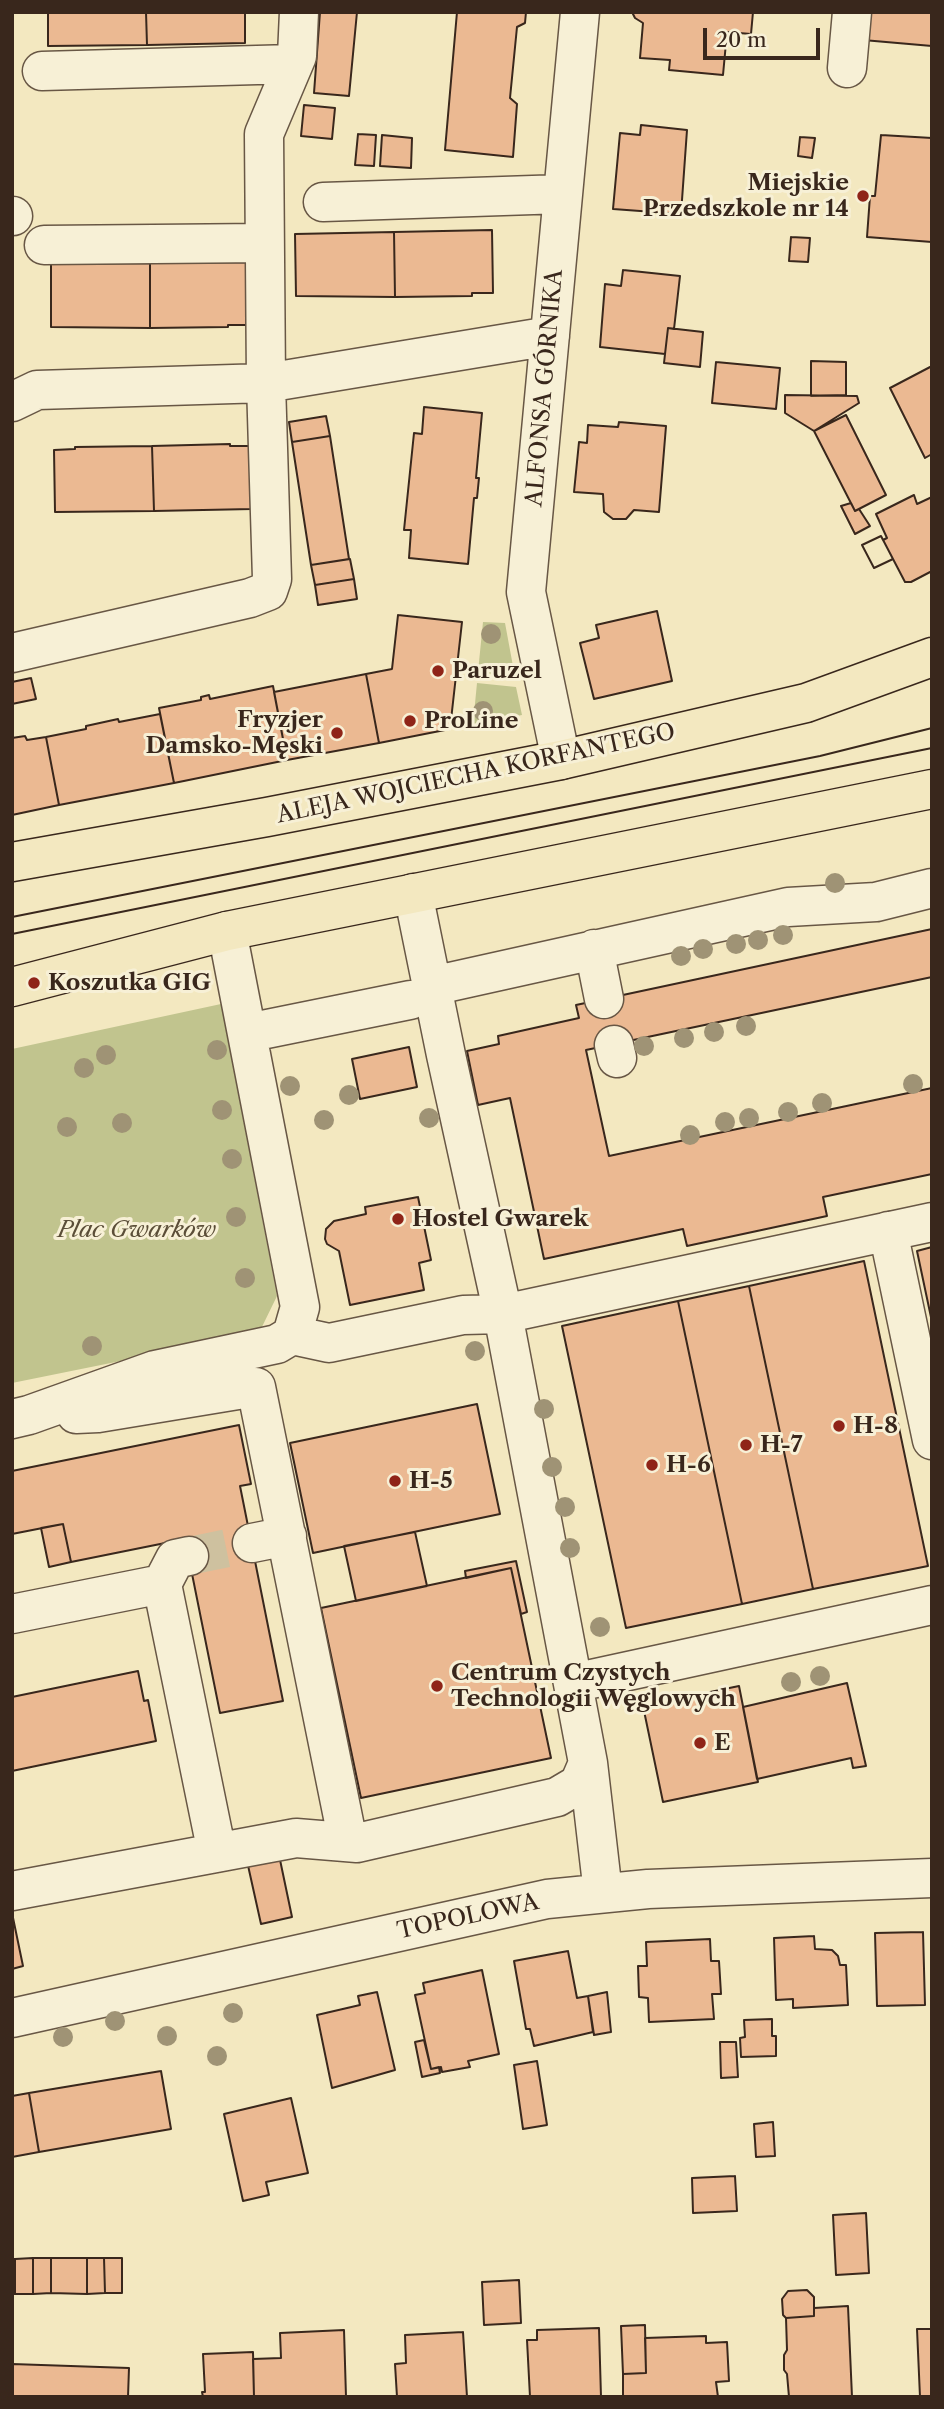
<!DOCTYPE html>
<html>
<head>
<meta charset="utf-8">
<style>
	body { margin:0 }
	#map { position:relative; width:944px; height:2409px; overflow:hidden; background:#f3e8c0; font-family:"Libre Caslon Text",serif }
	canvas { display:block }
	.frame { position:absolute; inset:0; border:14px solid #39271c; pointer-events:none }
	.scale { position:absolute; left:703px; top:28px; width:117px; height:32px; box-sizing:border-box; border:4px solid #39271c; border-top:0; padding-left:9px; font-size:21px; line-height:24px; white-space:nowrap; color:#39271c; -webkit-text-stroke:5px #f7f0d6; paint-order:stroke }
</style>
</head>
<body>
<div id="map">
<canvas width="944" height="2409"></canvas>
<div class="frame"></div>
<div class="scale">20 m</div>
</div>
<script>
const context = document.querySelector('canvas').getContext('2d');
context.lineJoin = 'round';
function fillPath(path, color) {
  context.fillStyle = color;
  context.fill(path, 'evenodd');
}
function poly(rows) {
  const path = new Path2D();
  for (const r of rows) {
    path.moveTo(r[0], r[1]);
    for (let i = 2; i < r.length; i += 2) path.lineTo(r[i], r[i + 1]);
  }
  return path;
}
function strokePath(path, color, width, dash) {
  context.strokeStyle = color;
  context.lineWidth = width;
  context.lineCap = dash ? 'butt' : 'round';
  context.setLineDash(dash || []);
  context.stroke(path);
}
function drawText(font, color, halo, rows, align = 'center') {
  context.font = font + ' "Libre Caslon Text",serif';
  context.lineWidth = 6;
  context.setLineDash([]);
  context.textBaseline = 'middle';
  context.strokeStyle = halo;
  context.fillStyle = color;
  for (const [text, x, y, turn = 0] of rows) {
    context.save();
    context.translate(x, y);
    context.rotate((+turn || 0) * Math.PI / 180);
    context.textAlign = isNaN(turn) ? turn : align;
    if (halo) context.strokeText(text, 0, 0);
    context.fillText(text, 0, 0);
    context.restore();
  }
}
const green = poly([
	[483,622,505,623,515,677,478,672],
	[477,683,516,687,522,715,473,724],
	[221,1004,277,1296,259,1333,12,1383,12,1049]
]);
const building = poly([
	[48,12,146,12,147,45,48,46,48,12],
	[146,12,245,12,245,43,147,45,146,12],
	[320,12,357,12,349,96,314,93,320,12],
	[457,12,526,12,525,23,517,27,510,98,517,104,513,157,445,150,457,12],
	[753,12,751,34,727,32,723,75,669,70,670,60,640,58,643,23,635,18,632,12,753,12],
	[866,12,932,12,932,46,863,40,866,12],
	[304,105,335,108,332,139,301,136,304,105],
	[641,125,687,130,681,214,613,209,620,133,640,135,641,125],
	[358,134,376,135,374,166,355,165,358,134],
	[382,135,412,138,411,168,380,166,382,135],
	[881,135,932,138,932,242,867,237,870,196,875,196,881,135],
	[800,137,815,138,812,158,798,156,800,137],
	[492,230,493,293,472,293,472,296,395,297,394,232,492,230],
	[394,232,395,297,296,296,295,234,394,232],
	[791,237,810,238,808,262,789,261,791,237],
	[249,262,249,325,228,325,228,327,150,328,150,263,249,262],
	[150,263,150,328,51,327,51,264,150,263],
	[623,270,680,276,674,329,668,328,665,354,600,347,605,284,621,286,623,270],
	[668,328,703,332,700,367,664,363,668,328],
	[811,361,846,362,846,395,811,396,811,361],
	[716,362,780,368,776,409,712,403,716,362],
	[932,366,932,454,925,458,890,388,932,366],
	[785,395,857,396,859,403,814,431,785,413,785,395],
	[424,407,482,413,476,478,479,478,477,498,474,498,468,564,409,558,411,530,404,530,414,433,422,434,424,407],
	[846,415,886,495,855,511,814,431,846,415],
	[326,416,330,436,292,442,289,422,326,416],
	[619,422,666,426,659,512,634,510,626,519,613,519,604,512,603,494,574,492,579,442,587,443,588,425,618,427,619,422],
	[330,436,349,559,311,565,292,442,330,436],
	[230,444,230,446,251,446,252,509,154,511,152,446,230,444],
	[152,446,154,511,55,512,54,450,75,449,75,447,152,446],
	[914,495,917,504,932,497,932,571,911,582,905,582,893,559,874,568,862,545,881,536,883,540,887,538,876,514,914,495],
	[851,503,855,511,859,509,870,526,855,534,841,506,851,503],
	[881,536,893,559,874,568,862,545,881,536],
	[350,559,354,579,315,585,311,565,350,559],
	[354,579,357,599,318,605,315,585,354,579],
	[657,611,672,681,594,699,580,643,599,638,596,625,657,611],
	[398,615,462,622,450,729,379,743,366,674,392,669,398,615],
	[366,674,379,743,287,760,274,692,366,674],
	[31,678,36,699,12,704,12,682,31,678],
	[273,686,287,760,174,783,159,708,201,700,201,697,209,695,210,699,273,686],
	[160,714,174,783,59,805,46,737,86,729,86,726,118,719,119,722,160,714],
	[25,736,27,740,46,737,59,805,12,815,12,738,25,736],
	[932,929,932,977,586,1050,609,1156,932,1088,932,1174,823,1197,827,1216,687,1246,683,1229,544,1259,510,1098,478,1105,467,1051,499,1044,498,1036,579,1018,576,1005,932,929],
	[409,1047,417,1087,360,1099,352,1059,409,1047],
	[418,1197,431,1260,419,1263,424,1290,350,1305,339,1251,327,1244,325,1239,326,1229,334,1221,366,1214,365,1207,418,1197],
	[932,1247,932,1322,917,1251,932,1247],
	[864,1261,928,1566,813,1589,749,1286,864,1261],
	[749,1286,813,1589,742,1604,678,1301,749,1286],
	[678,1301,742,1604,626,1628,562,1326,678,1301],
	[477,1404,500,1514,313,1553,290,1443,477,1404],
	[239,1425,251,1484,240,1486,283,1701,220,1713,185,1539,71,1562,63,1524,12,1534,12,1471,239,1425],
	[63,1524,71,1562,49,1567,41,1528,63,1524],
	[415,1532,427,1586,356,1601,344,1546,415,1532],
	[516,1561,527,1612,521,1614,511,1568,466,1578,465,1571,516,1561],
	[511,1568,551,1758,361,1798,321,1608,511,1568],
	[138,1671,144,1701,148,1700,156,1741,12,1771,12,1697,138,1671],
	[847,1683,866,1766,853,1768,851,1758,757,1779,743,1707,847,1683],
	[739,1686,758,1782,663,1802,643,1706,739,1686],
	[279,1855,292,1917,261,1924,247,1861,279,1855],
	[12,1913,23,1966,12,1969,12,1913],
	[923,1932,925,2005,877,2006,875,1933,923,1932],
	[814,1936,815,1949,832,1950,838,1956,840,1965,846,1965,848,2005,793,2008,793,1999,776,2000,774,1938,814,1936],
	[710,1939,711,1961,719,1961,721,1994,712,1994,714,2019,649,2022,648,1998,639,1997,638,1966,647,1966,646,1942,710,1939],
	[568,1951,577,1998,588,1996,593,2032,534,2046,530,2029,526,2029,514,1961,568,1951],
	[482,1970,499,2054,468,2061,470,2067,442,2072,441,2067,431,2069,415,1995,425,1993,423,1983,482,1970],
	[377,1992,395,2070,332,2088,317,2015,360,2005,358,1996,377,1992],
	[607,1992,611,2032,594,2035,588,1996,607,1992],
	[772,2019,772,2036,776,2036,776,2056,741,2057,740,2038,745,2037,744,2020,772,2019],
	[424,2040,431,2069,439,2067,440,2073,422,2077,415,2042,424,2040],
	[720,2042,736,2042,738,2077,721,2078,720,2042],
	[537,2061,547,2125,523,2129,514,2065,537,2061],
	[161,2071,171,2129,39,2152,29,2093,161,2071],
	[29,2093,39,2152,12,2157,12,2096,29,2093],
	[291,2098,308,2173,266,2182,269,2195,243,2201,224,2114,291,2098],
	[773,2122,775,2156,756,2157,754,2124,773,2122],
	[735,2176,737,2211,693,2213,692,2178,735,2176],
	[866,2213,869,2273,836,2275,833,2215,866,2213],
	[33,2258,33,2294,15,2294,15,2259,33,2258],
	[33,2258,51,2258,51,2293,33,2294,33,2258],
	[51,2258,87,2258,87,2294,51,2293,51,2258],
	[87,2258,104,2258,105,2293,87,2294,87,2258],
	[104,2258,122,2258,122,2293,105,2293,104,2258],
	[12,2259,15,2259,15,2294,12,2294,12,2259],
	[519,2280,521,2323,484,2325,482,2282,519,2280],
	[807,2290,814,2297,814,2316,786,2318,783,2315,782,2299,788,2291,807,2290],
	[848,2306,852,2397,789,2397,787,2374,784,2370,784,2355,787,2350,786,2318,814,2316,814,2308,848,2306],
	[645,2325,646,2373,623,2374,621,2326,645,2325],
	[599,2328,601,2397,530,2397,527,2340,537,2340,537,2330,599,2328],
	[917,2329,932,2329,932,2397,920,2397,917,2329],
	[344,2330,346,2397,254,2397,253,2359,281,2358,280,2333,344,2330],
	[463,2332,467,2397,397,2397,395,2364,406,2363,405,2335,463,2332],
	[706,2336,706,2343,727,2342,729,2381,716,2382,718,2397,623,2397,623,2374,646,2373,645,2338,706,2336],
	[253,2352,254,2397,203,2397,202,2392,205,2392,203,2354,253,2352],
	[12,2364,129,2368,128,2397,12,2397,12,2364]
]);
const minorTunnel = poly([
	[189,1556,252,1543]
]);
const minor = poly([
	[847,68,852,12],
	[42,71,293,64],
	[323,202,563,194],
	[12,216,13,216],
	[44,245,263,243],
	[12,402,37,390,266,383,550,336],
	[12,653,250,598,268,591,272,579,266,383,264,134,297,56,299,12],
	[561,760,526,592,580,12],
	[413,893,446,1055,503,1314,932,1222],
	[594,949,604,999],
	[432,986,788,907,876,902,932,888],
	[247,1033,410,1000],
	[614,1045,617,1058],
	[888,1231,932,1440],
	[76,1414,98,1413,256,1387,348,1842],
	[12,1419,29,1415,155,1370,277,1344,292,1335,300,1307,227,931],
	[252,1543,287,1536],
	[162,1584,175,1559,189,1556],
	[12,1614,162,1584,217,1853],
	[573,1683,932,1605],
	[588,1763,603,1893],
	[12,1891,296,1838,357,1843,557,1797,579,1784,588,1763,503,1314,463,1315,329,1343,292,1335],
	[12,2018,547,1899,648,1889,932,1878]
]);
const major = poly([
	[12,862,267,817,561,760,806,703,932,657],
	[12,987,227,931,932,789]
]);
const tram = poly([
	[12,917,820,756,932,728],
	[12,934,932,748]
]);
const trees = [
	[491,634],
	[483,711],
	[835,883],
	[783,935],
	[758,940],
	[736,944],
	[703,949],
	[681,956],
	[746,1026],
	[714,1032],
	[684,1038],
	[644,1046],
	[217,1050],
	[106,1055],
	[84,1068],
	[913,1084],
	[290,1086],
	[349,1095],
	[822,1103],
	[222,1110],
	[788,1112],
	[429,1118],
	[749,1118],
	[324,1120],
	[725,1122],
	[122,1123],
	[67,1127],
	[690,1135],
	[232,1159],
	[236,1217],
	[245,1278],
	[92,1346],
	[475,1351],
	[544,1409],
	[552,1467],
	[565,1507],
	[570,1548],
	[600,1627],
	[820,1676],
	[791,1682],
	[233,2013],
	[115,2021],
	[167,2036],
	[63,2037],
	[217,2056]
];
const markers = [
	[863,196,7,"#8f2418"],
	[438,671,7,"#8f2418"],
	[410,721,7,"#8f2418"],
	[337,733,7,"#8f2418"],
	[34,983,7,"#8f2418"],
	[398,1219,7,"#8f2418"],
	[839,1426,7,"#8f2418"],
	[746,1445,7,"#8f2418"],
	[652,1465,7,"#8f2418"],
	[395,1481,7,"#8f2418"],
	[437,1686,7,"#8f2418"],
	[700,1743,7,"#8f2418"]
];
const poiNames = [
	["Miejskie",849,183,"right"],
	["Przedszkole nr 14",849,209,"right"],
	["Paruzel",452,671],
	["Fryzjer",323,720,"right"],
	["Damsko-Męski",323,746,"right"],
	["ProLine",424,721],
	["Koszutka GIG",48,983],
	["Hostel Gwarek",412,1219],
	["H-8",853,1426],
	["H-7",760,1445],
	["H-6",666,1465],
	["H-5",409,1481],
	["Centrum Czystych",451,1673],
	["Technologii Węglowych",451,1699],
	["E",714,1743]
];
const streetNames = [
	["ALFONSA GÓRNIKA",545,388,-85],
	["ALEJA WOJCIECHA KORFANTEGO",476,774,-12],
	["TOPOLOWA",468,1917,-12]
];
const parkNames = [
	["Plac Gwarków",137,1230]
];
fillPath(green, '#c1c48e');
fillPath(building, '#ebb992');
strokePath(building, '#39271c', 2);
strokePath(minorTunnel, '#cec19f', 38, [38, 19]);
strokePath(minor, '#685745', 41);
strokePath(major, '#39271c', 41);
strokePath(minor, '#f7f0d6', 38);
strokePath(major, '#f3e8c0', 38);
strokePath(tram, '#39271c', 2);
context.fillStyle = '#9f9375';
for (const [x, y] of trees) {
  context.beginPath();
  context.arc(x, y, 10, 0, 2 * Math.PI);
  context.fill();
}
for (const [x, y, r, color] of markers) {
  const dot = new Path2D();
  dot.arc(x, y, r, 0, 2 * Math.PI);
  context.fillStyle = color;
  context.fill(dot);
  strokePath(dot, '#f7f0d6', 2.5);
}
drawText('bold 23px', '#39271c', '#f7f0d6', poiNames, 'left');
drawText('23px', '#39271c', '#f7f0d6', streetNames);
drawText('italic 23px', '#5b4e38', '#f7f0d6', parkNames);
</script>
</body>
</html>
